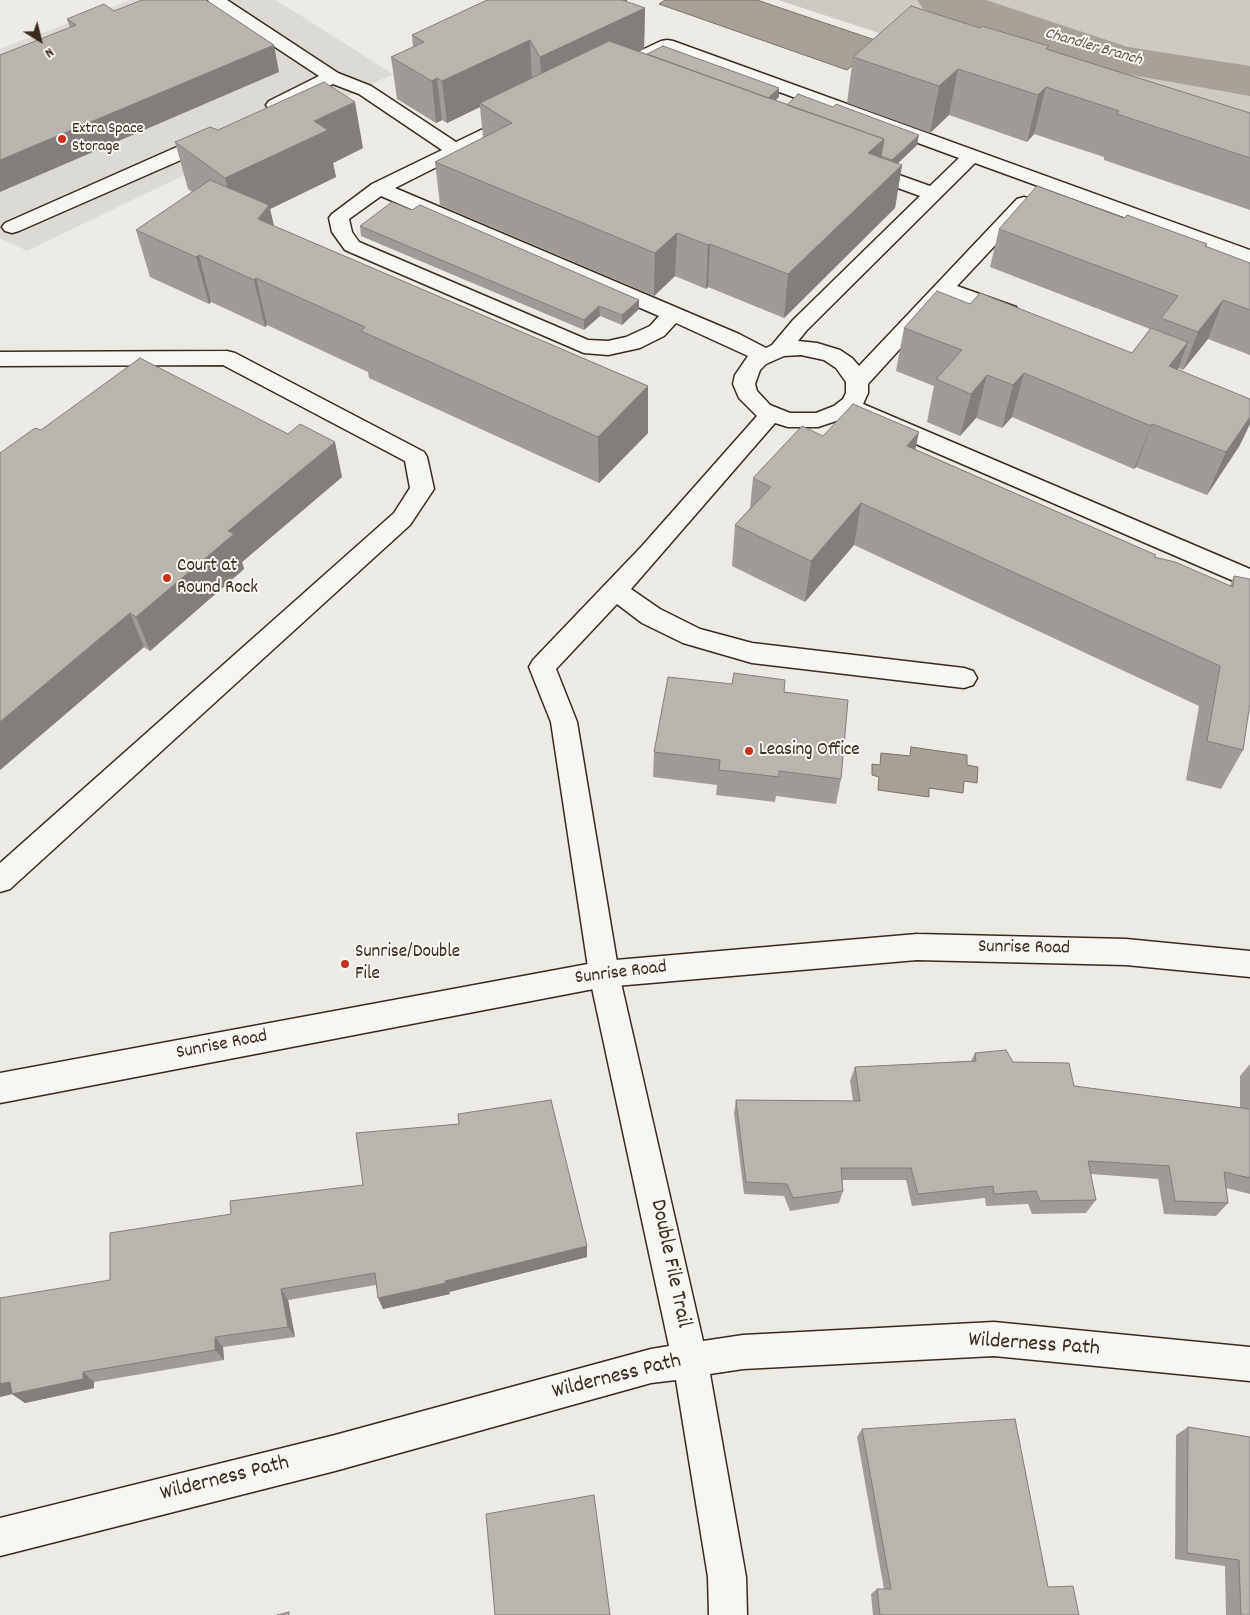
<!DOCTYPE html>
<html>
<head>
<meta charset="utf-8">
<style>
	body { margin:0 }
	#map { position:relative; width:1250px; height:1615px; overflow:hidden; background:#ebeae5; font-family:Dekko,sans-serif }
	canvas { display:block }
	.north { position:absolute; left:15px; top:15px; width:50px; height:50px; -webkit-text-stroke:4px #f6f6f2; paint-order:stroke; rotate:144deg; font-size:14px; font-weight:700; line-height:20px; text-align:center; color:#3b2a1e }
	.north::after { content:''; display:block; margin:auto; width:18px; height:22px; background:#3b2a1e; clip-path:polygon(50% 0,100% 100%,50% 72%,0 100%) }
</style>
</head>
<body>
<div id="map">
<canvas width="1250" height="1615"></canvas>
<div class="north">N</div>
</div>
<script>
const context = document.querySelector('canvas').getContext('2d');
context.lineJoin = 'round';
function fillPath(path, color) {
  context.fillStyle = color;
  context.fill(path, 'evenodd');
}
function poly(rows) {
  const path = new Path2D();
  for (const r of rows) {
    path.moveTo(r[0], r[1]);
    for (let i = 2; i < r.length; i += 2) path.lineTo(r[i], r[i + 1]);
  }
  return path;
}
function strokePath(path, color, width, dash) {
  context.strokeStyle = color;
  context.lineWidth = width;
  context.lineCap = dash ? 'butt' : 'round';
  context.setLineDash(dash || []);
  context.stroke(path);
}
function drawText(font, color, halo, rows, align = 'center') {
  context.font = font + ' Dekko,sans-serif';
  context.lineWidth = 4;
  context.setLineDash([]);
  context.textBaseline = 'middle';
  context.strokeStyle = halo;
  context.fillStyle = color;
  for (const [text, x, y, turn = 0] of rows) {
    context.save();
    context.translate(x, y);
    context.rotate((+turn || 0) * Math.PI / 180);
    context.textAlign = isNaN(turn) ? turn : align;
    if (halo) context.strokeText(text, 0, 0);
    context.fillText(text, 0, 0);
    context.restore();
  }
}
const built = poly([
	[130,0,276,0,393,74,27,251,0,238,0,49]
]);
const green = poly([
	[778,0,1250,0,1250,140,1099,105]
]);
const water = poly([
	[665,0,757,0,881,42,847,70,659,4,665,0],
	[911,747,967,755,967,765,978,767,977,783,964,781,963,793,929,788,929,797,878,790,879,777,872,775,872,764,880,765,881,753,910,756,911,747]
]);
const river = poly([
	[917,0,986,0,1128,47,1250,66,1250,96,1103,70,924,10,917,0]
]);
const minor = poly([
	[208,0,227,0,338,73,371,86,456,142,510,116,516,115,522,116,525,120,522,124,395,188,739,334,766,348,772,345,793,320,920,196,857,173,855,169,857,165,864,163,871,165,930,186,959,158,668,51,631,67,625,66,622,62,625,58,661,41,667,40,673,41,1250,250,1250,263,975,163,807,330,798,341,817,343,840,350,852,358,859,366,1017,199,1024,197,1031,199,1034,203,1031,207,957,286,1016,307,1019,312,1016,317,1009,318,1002,317,948,296,868,384,868,393,863,404,1250,569,1250,588,851,416,818,427,788,427,775,423,631,589,660,609,700,629,752,643,964,668,973,671,977,678,973,685,964,688,752,663,683,643,642,623,617,604,556,669,577,722,619,974,703,1341,743,1335,994,1322,1250,1347,1250,1381,994,1356,743,1369,710,1374,746,1577,747,1615,709,1615,708,1577,676,1380,651,1383,335,1471,0,1556,0,1518,335,1435,651,1349,669,1346,589,974,551,722,529,667,533,660,642,546,757,416,739,398,733,384,735,375,748,356,676,323,664,336,640,348,608,355,584,353,345,250,332,232,329,218,332,214,372,184,442,150,359,94,333,84,281,109,275,110,269,109,266,105,269,101,319,76,210,4,208,0],
	[381,196,659,316,650,326,626,337,608,341,588,340,359,242,352,232,349,219,381,196],
	[801,355,824,360,836,368,846,382,846,393,843,399,834,406,816,413,790,413,770,405,757,391,755,384,760,370,766,364,784,356,801,355],
	[213,131,220,133,222,137,220,141,190,156,19,231,12,233,5,231,2,227,5,223,213,131],
	[227,351,235,353,424,452,427,457,434,489,410,525,10,889,0,892,0,863,394,513,410,488,405,461,223,365,0,366,0,352,227,351]
]);
const major = poly([
	[917,934,1126,939,1250,951,1250,977,1126,965,917,960,604,987,0,1103,0,1073,604,961,917,934]
]);
const wall = poly([
	[627,2,645,8,644,49,639,51,647,54,779,88,779,97,775,100,917,145,897,163,902,165,895,208,784,318,708,287,706,289,675,276,654,296,440,205,435,162,483,138,480,107,447,123,442,120,436,123,397,99,391,57,413,47,412,35],
	[114,11,279,72,70,28,67,19],
	[1048,49,1250,113,1250,210,1104,160,1104,157,1034,134,1027,142,949,115,930,133,847,103,853,57],
	[218,130,363,148,333,163,336,177,270,209,274,226,648,386,648,433,599,483,369,378,368,372,267,325,265,327,211,302,209,304,150,277,136,230,192,192,188,189,175,142],
	[360,226,639,300,639,309,622,325,600,316,584,330,361,236],
	[999,229,1207,244,1206,247,1250,263,1250,355,1208,339,1183,370,1178,368,1177,370,1240,445,1207,495,1136,467,1134,469,1012,417,1002,428,976,418,960,436,927,422,934,386,896,371,904,328,970,304,1132,353,1150,329,990,267],
	[41,430,342,477,242,562,244,569,150,651,144,647,0,770,0,453],
	[823,436,915,449,1156,555,1154,558,1230,586,1234,576,1243,750,1221,789,1186,780,1199,706,854,545,805,602,732,566,735,525,750,508,753,478],
	[784,692,841,779,836,804,776,796,775,802,716,795,717,785,653,777,654,752],
	[975,1053,1013,1062,1074,1086,1240,1107,1240,1076,1250,1064,1250,1194,1226,1188,1228,1203,1216,1216,1164,1214,1158,1179,1091,1174,1096,1200,1086,1213,1032,1214,1028,1204,986,1206,985,1198,912,1206,906,1180,842,1180,843,1191,839,1203,790,1211,784,1196,744,1194,734,1113,736,1100,853,1101,850,1081,855,1067,971,1061],
	[587,1246,587,1257,449,1292,450,1294,383,1309,376,1285,288,1300,295,1337,223,1347,224,1360,94,1382,94,1388,25,1403,12,1394,0,1397,0,1298],
	[1188,1427,1250,1437,1250,1615,1226,1615,1225,1566,1175,1559,1176,1435],
	[862,1429,1048,1587,1079,1615,873,1615,871,1594,877,1589,884,1589,857,1437]
]);
const shadedWall = poly([
	[603,0,627,0,627,16,645,8,644,49,542,98,540,57],
	[530,40,532,82,480,103,480,107,447,123,442,81],
	[274,45,279,72,0,192,0,160],
	[958,69,949,115,930,133,939,86],
	[437,78,442,120,436,123,432,81],
	[1046,87,1034,134,1027,142,1038,95],
	[779,88,779,97,754,120,754,110],
	[355,102,363,148,333,163,336,177,270,209,280,252,237,225,225,178,314,121],
	[919,135,917,145,891,170,892,160],
	[884,139,877,182,868,153],
	[902,165,895,208,784,318,788,274],
	[677,233,675,276,654,296,655,253],
	[710,244,708,287,706,289,708,245],
	[199,255,211,302,209,304,196,257],
	[256,278,267,325,265,327,254,280],
	[639,300,639,309,622,325,622,315],
	[1223,300,1208,339,1183,370,1198,332],
	[599,306,600,316,584,330,584,320],
	[1188,342,1172,385,1169,366],
	[1024,373,1012,417,1002,428,1013,385],
	[987,375,976,418,960,436,971,394],
	[648,386,648,433,599,483,598,437],
	[1250,417,1250,424,1240,445,1207,495,1226,452],
	[1152,424,1136,467,1134,469,1151,426],
	[919,432,910,475,907,446],
	[335,442,342,477,242,562,244,569,150,651,136,617,228,531],
	[861,503,854,545,805,602,811,561],
	[130,613,144,647,0,770,0,722],
	[587,1246,587,1257,449,1292,445,1281],
	[446,1283,450,1294,383,1309,378,1298],
	[281,1289,288,1300,295,1337,288,1327],
	[215,1337,223,1347,224,1360,215,1350],
	[83,1372,94,1382,94,1388,25,1403,12,1394,0,1397,0,1384,10,1382]
]);
const building = poly([
	[142,0,206,0,274,45,0,160,0,55,76,25,67,19,104,4,114,11,142,0],
	[487,0,622,0,645,8,540,57,530,40,442,81,437,78,432,81,391,57,424,42,412,35,487,0],
	[911,6,980,28,982,26,1049,46,1046,49,1250,113,1250,158,1117,114,1119,111,1046,87,1038,95,958,69,939,86,853,57,911,6],
	[609,41,884,139,868,153,902,165,788,274,710,244,708,245,677,233,655,253,435,162,512,123,480,103,609,41],
	[663,46,779,88,768,98,647,54,663,46],
	[324,82,355,102,314,121,328,130,225,178,175,142,210,127,218,130,324,82],
	[798,94,833,107,836,104,919,135,892,160,881,156,884,139,787,105,798,94],
	[210,180,269,205,258,219,648,386,598,437,361,331,365,327,256,278,254,280,199,255,196,257,136,230,210,180],
	[1037,186,1124,218,1127,215,1207,244,1205,246,1250,263,1250,310,1223,300,1198,332,1161,318,1178,296,999,229,1037,186],
	[392,202,412,210,420,205,639,300,622,315,599,306,584,320,360,226,392,202],
	[937,291,970,304,980,293,1132,353,1151,328,1188,342,1169,366,1250,399,1250,417,1226,452,1152,424,1151,426,1024,373,1013,385,987,375,971,394,936,379,962,350,904,328,937,291],
	[140,358,288,434,300,424,335,442,228,531,234,534,136,617,130,613,0,722,0,453,35,428,41,430,140,358],
	[853,404,919,432,907,446,1156,555,1154,557,1175,562,1233,587,1234,576,1250,579,1250,703,1243,750,1207,741,1220,666,861,503,811,561,735,525,771,487,753,478,802,426,823,436,853,404],
	[734,673,785,680,784,692,848,700,841,779,779,771,779,777,719,770,720,760,654,752,668,677,732,684,734,673],
	[1006,1050,1013,1062,1069,1063,1074,1086,1250,1109,1250,1178,1224,1172,1228,1203,1175,1201,1169,1166,1088,1161,1096,1200,1040,1201,1036,1191,994,1194,993,1186,918,1194,911,1168,841,1168,843,1191,793,1198,787,1184,746,1182,736,1100,860,1101,855,1067,976,1061,975,1053,1006,1050],
	[551,1100,587,1246,445,1281,446,1283,378,1298,375,1273,281,1289,288,1327,215,1337,215,1350,83,1372,83,1379,12,1394,10,1382,0,1384,0,1298,110,1280,110,1233,231,1214,230,1201,363,1185,356,1133,459,1124,458,1114,551,1100],
	[1015,1419,1048,1587,1073,1586,1079,1615,880,1615,877,1589,891,1589,862,1429,1015,1419],
	[1188,1427,1250,1437,1250,1615,1241,1615,1239,1560,1187,1553,1188,1427],
	[594,1495,610,1615,495,1615,486,1514,594,1495],
	[289,1612,289,1615,277,1615,289,1612]
]);
const markers = [
	[62,139,5,"#c8321e"],
	[167,578,5,"#c8321e"],
	[749,751,5,"#c8321e"],
	[345,964,5,"#c8321e"]
];
const farWaternames = [
	["Chandler Branch",1093,48,16]
];
const farPoinames = [
	["Extra Space",72,130],
	["Storage",72,148]
];
const poiNames = [
	["Court at",177,567],
	["Round Rock",177,589],
	["Leasing Office",759,751],
	["Sunrise/Double",355,953],
	["File",355,975]
];
const streetNames = [
	["Sunrise Road",1024,949,1],
	["Sunrise Road",621,974,-7],
	["Sunrise Road",222,1046,-11]
];
const nearStreetnames = [
	["Double File Trail",669,1264,78],
	["Wilderness Path",1034,1346,4],
	["Wilderness Path",617,1378,-14],
	["Wilderness Path",225,1480,-14]
];
fillPath(built, '#dcdad4');
fillPath(green, '#cdcac4');
fillPath(water, '#a8a198');
strokePath(water, '#7c7167', 1);
fillPath(river, '#a8a198');
strokePath(minor, '#3b2a1e', 3);
strokePath(major, '#3b2a1e', 3);
fillPath(minor, '#f6f6f2');
fillPath(major, '#f6f6f2');
fillPath(wall, '#a09b96');
fillPath(shadedWall, '#827e7a');
fillPath(building, '#bab4ae');
strokePath(building, '#827e7a', 1);
for (const [x, y, r, color] of markers) {
  const dot = new Path2D();
  dot.arc(x, y, r, 0, 2 * Math.PI);
  context.fillStyle = color;
  context.fill(dot);
  strokePath(dot, '#f6f6f2', 2);
}
drawText('italic 16px', '#615449', '#f6f6f2', farWaternames);
drawText('16px', '#3b2a1e', '#f6f6f2', farPoinames, 'left');
drawText('19px', '#3b2a1e', '#f6f6f2', poiNames, 'left');
drawText('19px', '#3b2a1e', '#f6f6f2', streetNames);
drawText('22px', '#3b2a1e', '#f6f6f2', nearStreetnames);
</script>
</body>
</html>
